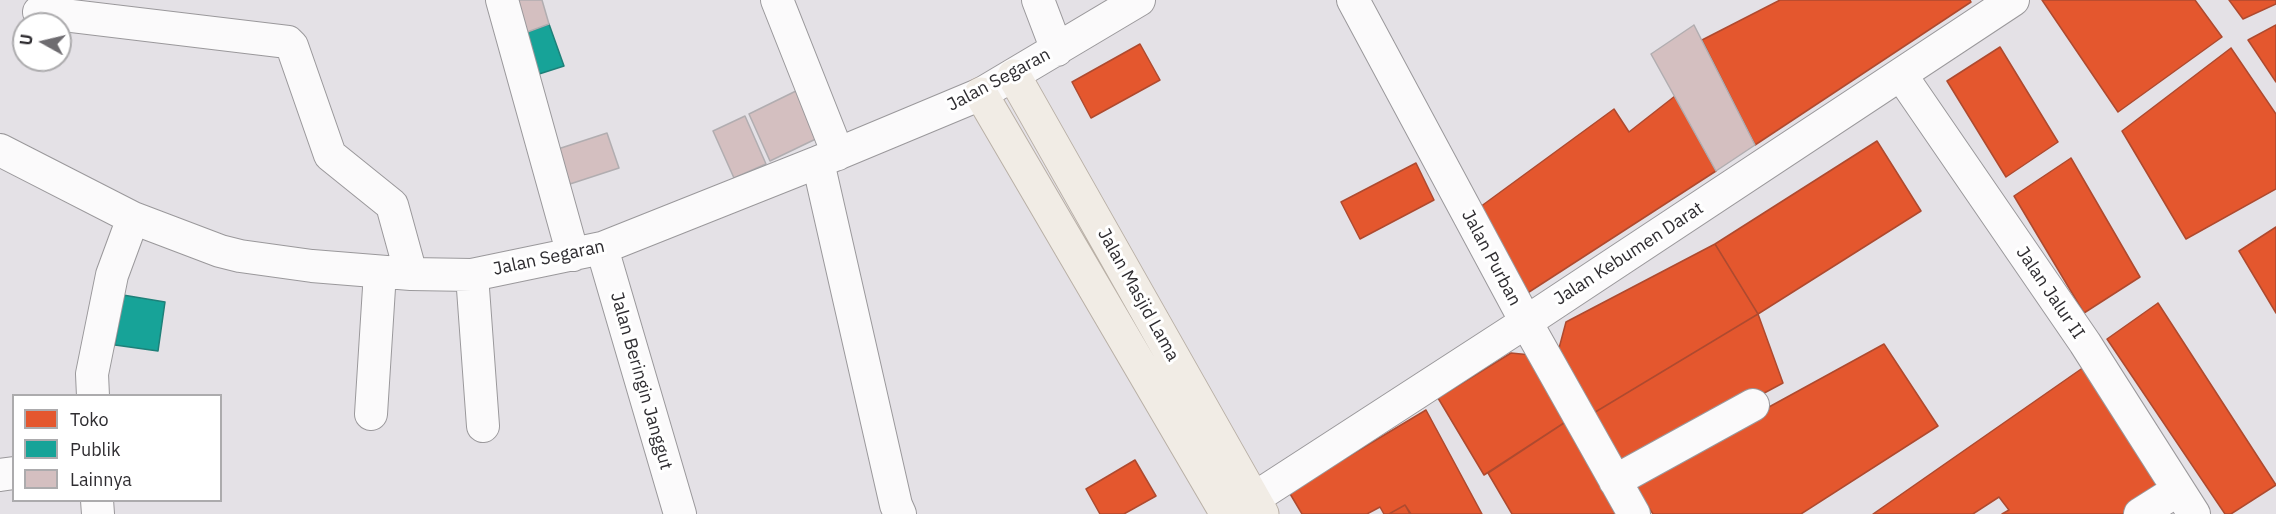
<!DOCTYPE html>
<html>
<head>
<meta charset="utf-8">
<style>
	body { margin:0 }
	#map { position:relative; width:2276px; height:514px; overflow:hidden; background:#e4e1e6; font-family:"IBM Plex Sans",sans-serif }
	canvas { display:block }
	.legend { position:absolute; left:12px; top:394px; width:210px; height:108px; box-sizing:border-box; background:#fff; border:2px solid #acabad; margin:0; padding:8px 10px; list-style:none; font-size:18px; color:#2f2d31 }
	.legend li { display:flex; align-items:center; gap:12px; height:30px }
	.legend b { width:30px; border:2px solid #acabad }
	.north { position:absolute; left:12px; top:12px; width:60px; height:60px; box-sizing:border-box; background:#fff; border:2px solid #acabad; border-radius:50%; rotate:278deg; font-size:16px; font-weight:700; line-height:24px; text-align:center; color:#2f2d31 }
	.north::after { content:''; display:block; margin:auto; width:21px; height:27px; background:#6e6c70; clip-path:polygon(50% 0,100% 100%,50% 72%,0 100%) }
</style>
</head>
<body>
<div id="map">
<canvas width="2276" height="514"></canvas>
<ul class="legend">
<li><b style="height:16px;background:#e4572e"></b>Toko</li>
<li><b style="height:16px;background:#17a398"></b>Publik</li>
<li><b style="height:16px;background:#d4bfc0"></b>Lainnya</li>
</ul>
<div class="north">U</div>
</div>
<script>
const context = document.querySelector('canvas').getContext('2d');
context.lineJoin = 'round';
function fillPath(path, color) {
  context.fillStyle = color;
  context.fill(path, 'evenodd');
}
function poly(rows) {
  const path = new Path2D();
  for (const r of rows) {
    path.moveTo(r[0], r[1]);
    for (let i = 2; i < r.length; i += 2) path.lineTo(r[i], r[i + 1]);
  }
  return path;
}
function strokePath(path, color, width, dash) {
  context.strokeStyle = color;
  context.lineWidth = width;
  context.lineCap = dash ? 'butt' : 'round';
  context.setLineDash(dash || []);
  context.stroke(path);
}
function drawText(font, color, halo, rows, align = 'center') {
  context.font = font + ' "IBM Plex Sans",sans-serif';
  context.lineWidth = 6;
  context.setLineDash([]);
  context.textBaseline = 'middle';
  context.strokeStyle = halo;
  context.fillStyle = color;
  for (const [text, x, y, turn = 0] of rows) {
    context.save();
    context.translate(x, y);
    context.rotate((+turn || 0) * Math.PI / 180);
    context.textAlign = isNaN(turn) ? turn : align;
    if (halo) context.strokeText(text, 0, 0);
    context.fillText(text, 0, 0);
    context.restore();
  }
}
const shops = poly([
	[1780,0,1970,0,1971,2,1755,145,1702,40,1780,0],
	[2042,0,2195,0,2222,37,2118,112,2042,0],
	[2229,0,2276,0,2276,4,2243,19,2229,0],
	[2276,25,2276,82,2248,40,2276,25],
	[1140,44,1160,80,1091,118,1072,82,1140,44],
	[2000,47,2058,142,2006,177,1947,81,2000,47],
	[2231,48,2276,114,2276,189,2186,239,2122,131,2231,48],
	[1675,96,1716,171,1526,294,1480,207,1614,109,1629,132,1675,96],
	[1877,141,1921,211,1758,314,1715,244,1877,141],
	[2071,158,2140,277,2084,313,2014,196,2071,158],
	[1416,163,1434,200,1360,239,1341,202,1416,163],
	[2276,227,2276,313,2239,251,2276,227],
	[1715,244,1758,314,1592,414,1558,352,1566,322,1715,244],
	[2158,303,2276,485,2231,514,2225,514,2107,339,2158,303],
	[1758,314,1783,383,1618,471,1592,414,1758,314],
	[1884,344,1938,426,1801,514,1653,514,1632,482,1884,344],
	[1511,353,1531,355,1570,419,1484,475,1438,398,1511,353],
	[2084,367,2165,490,2127,514,2002,514,2009,510,1999,497,1973,514,1873,514,2084,367],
	[1426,410,1482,514,1411,514,1405,505,1389,514,1384,514,1380,507,1367,514,1302,514,1289,492,1426,410],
	[1570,419,1623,514,1512,514,1488,473,1570,419],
	[1135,460,1156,496,1124,514,1100,514,1086,489,1135,460],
	[1405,505,1410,514,1389,514,1405,505]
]);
const public = poly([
	[549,24,564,66,536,75,522,34,549,24],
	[123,295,165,302,158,351,115,345,123,295]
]);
const building = poly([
	[511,0,542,0,549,24,522,34,511,0],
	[1694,25,1755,145,1716,171,1651,54,1694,25],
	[800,89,822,136,770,161,749,114,800,89],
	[745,116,766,164,734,178,713,131,745,116],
	[607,133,619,168,570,184,558,149,607,133]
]);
const minor = poly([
	[502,0,573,255],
	[777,0,838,154],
	[1038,0,1057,50],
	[1353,0,1526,322,1634,514],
	[39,12,288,42,292,46,330,155,392,205,411,274],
	[1901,75,2085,343,2194,514],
	[0,150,133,218,220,251,240,256,312,266,411,274,472,275,602,248,818,162,981,94,1139,0],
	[818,162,896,505,900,514],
	[602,248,680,514],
	[472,275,483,426],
	[93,396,92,374,112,275,133,218],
	[371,414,380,272],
	[0,475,14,473],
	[1615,481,1753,405],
	[1253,499,1526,322,2013,0],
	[97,500,98,514],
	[2140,514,2178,490]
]);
const major = poly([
	[1014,76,1262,514],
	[981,94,1227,514]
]);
const streetNames = [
	["Jalan Segaran",999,80,-28],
	["Jalan Kebumen Darat",1629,254,-33],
	["Jalan Segaran",549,258,-12],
	["Jalan Purban",1491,258,62],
	["Jalan Jalur II",2050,293,56],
	["Jalan Masjid Lama",1138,295,61],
	["Jalan Beringin Janggut",641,381,74]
];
fillPath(shops, '#e4572e');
strokePath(shops, '#ae4a2f', 1.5);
fillPath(public, '#17a398');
strokePath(public, '#1e8079', 1.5);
fillPath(building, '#d4bfc0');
strokePath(building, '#b1adb0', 1.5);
strokePath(minor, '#9a989b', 34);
strokePath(major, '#b9b0a6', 35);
strokePath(minor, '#fbfafb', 32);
strokePath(major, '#f1ece5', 33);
drawText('18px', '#2f2d31', '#fff', streetNames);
</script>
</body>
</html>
